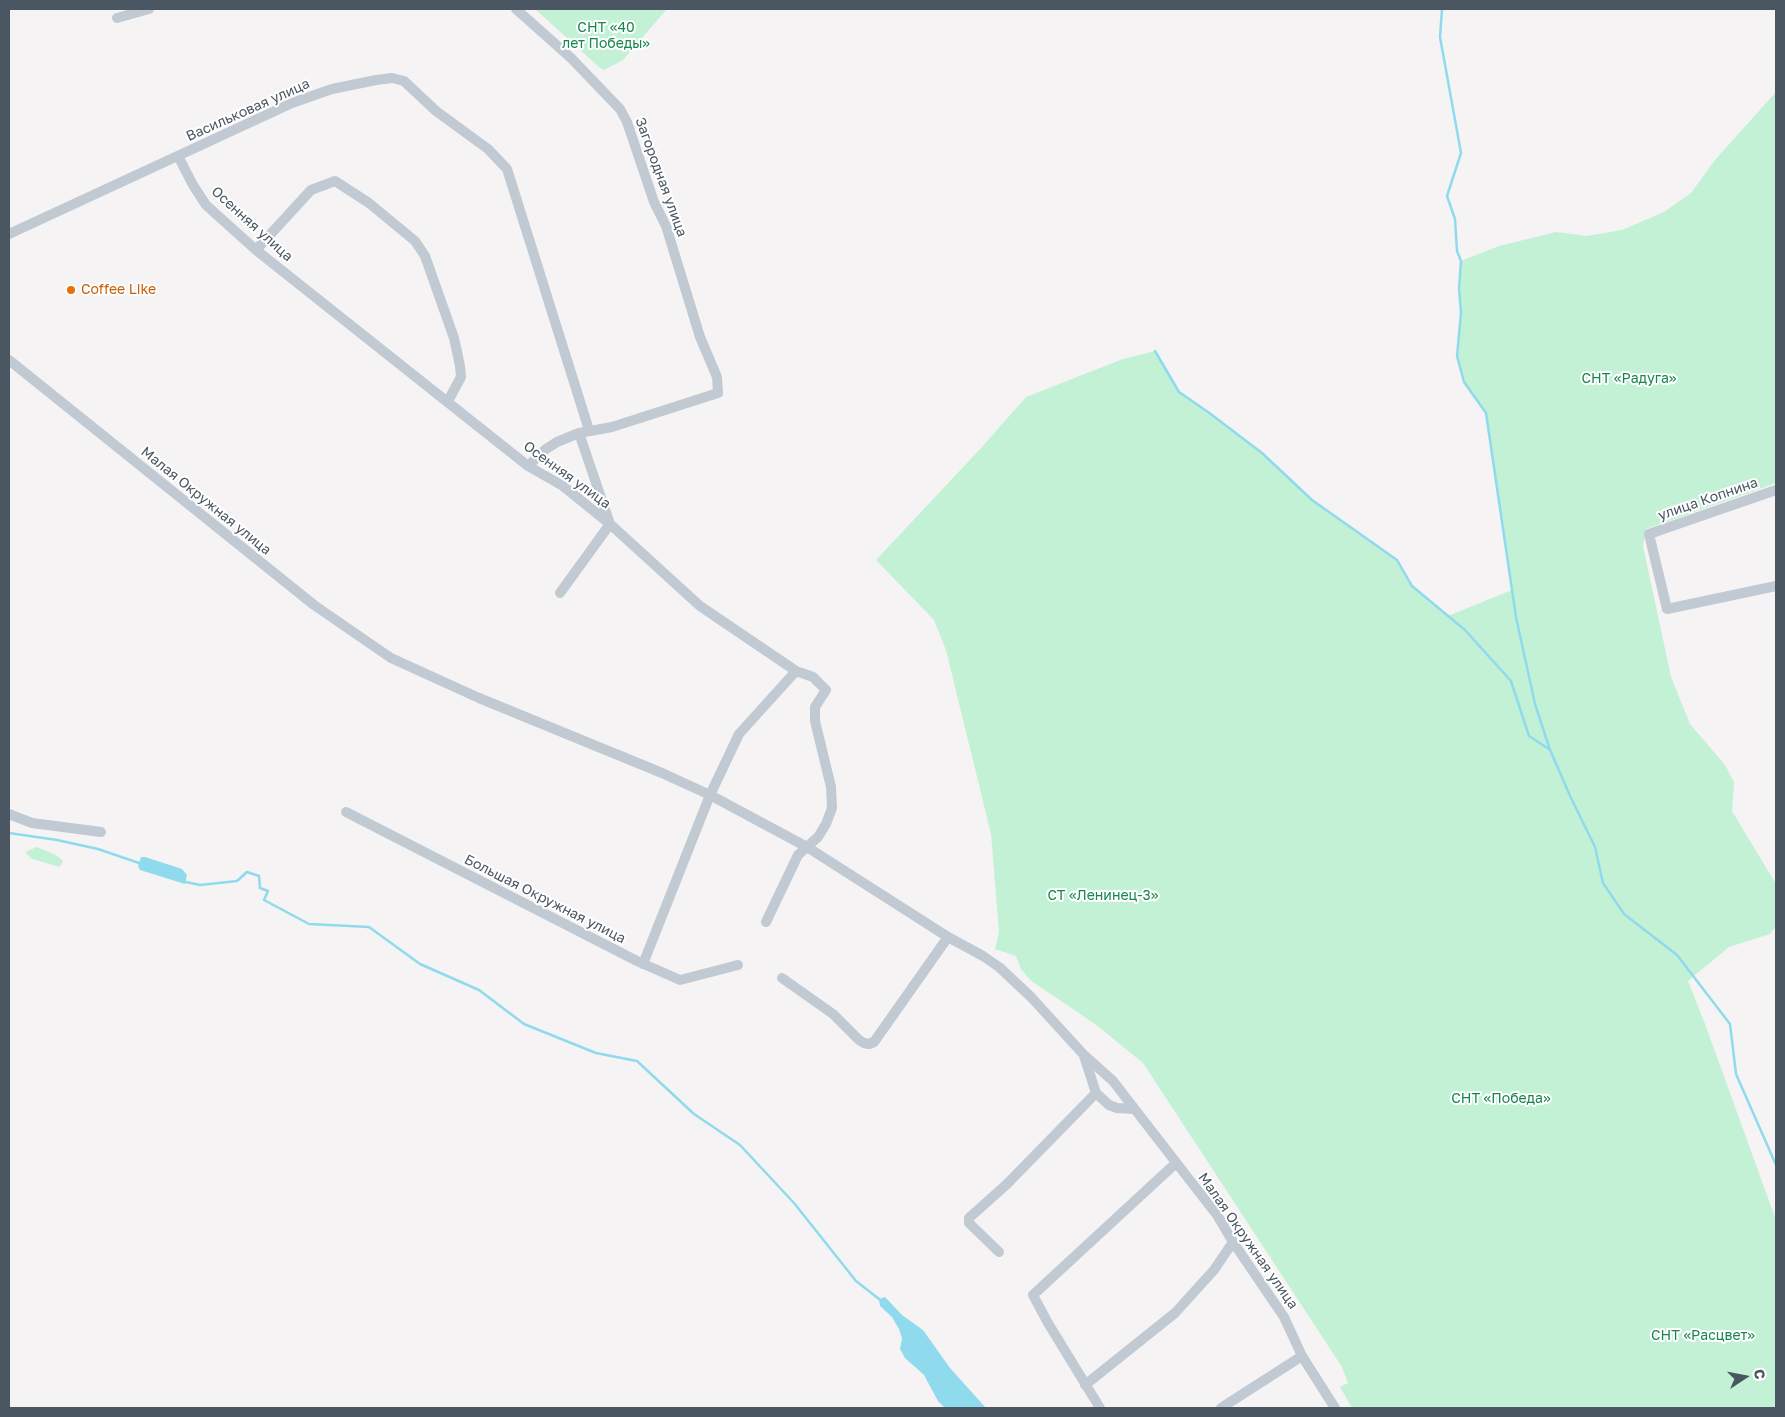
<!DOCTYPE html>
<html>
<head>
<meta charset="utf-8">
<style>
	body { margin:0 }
	#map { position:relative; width:1785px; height:1417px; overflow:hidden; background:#f5f3f3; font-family:"Golos Text",sans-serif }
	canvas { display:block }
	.frame { position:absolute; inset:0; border:10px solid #4a5661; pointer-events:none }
	.north { position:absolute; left:1720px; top:1352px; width:50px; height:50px; -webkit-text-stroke:4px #fff; paint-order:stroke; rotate:79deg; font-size:14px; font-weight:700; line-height:20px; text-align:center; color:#4a5661 }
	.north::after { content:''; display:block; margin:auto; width:18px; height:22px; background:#4a5661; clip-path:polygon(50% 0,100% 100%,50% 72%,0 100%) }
</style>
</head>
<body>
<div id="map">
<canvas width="1785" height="1417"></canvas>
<div class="frame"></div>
<div class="north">С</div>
</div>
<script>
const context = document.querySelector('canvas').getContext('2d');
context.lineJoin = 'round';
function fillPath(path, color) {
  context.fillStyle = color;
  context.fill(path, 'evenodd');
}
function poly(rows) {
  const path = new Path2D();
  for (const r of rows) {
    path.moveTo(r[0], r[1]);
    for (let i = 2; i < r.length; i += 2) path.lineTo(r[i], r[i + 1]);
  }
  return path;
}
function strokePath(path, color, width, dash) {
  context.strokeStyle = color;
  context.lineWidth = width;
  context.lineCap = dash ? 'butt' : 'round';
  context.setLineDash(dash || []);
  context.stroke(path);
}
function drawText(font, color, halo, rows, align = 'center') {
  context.font = font + ' "Golos Text",sans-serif';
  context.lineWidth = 4;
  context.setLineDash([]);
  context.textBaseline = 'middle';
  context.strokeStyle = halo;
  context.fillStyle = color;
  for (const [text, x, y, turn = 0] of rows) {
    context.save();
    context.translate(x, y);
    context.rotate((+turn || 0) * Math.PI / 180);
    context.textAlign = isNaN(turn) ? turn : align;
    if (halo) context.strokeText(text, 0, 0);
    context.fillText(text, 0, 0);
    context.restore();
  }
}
const green = poly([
	[535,9,667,9,623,60,604,70,600,68],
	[1776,92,1776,483,1646,529,1643,546,1671,677,1690,724,1725,765,1734,782,1732,811,1776,884,1776,926,1770,934,1729,947,1688,981,1705,1024,1776,1220,1776,1408,1352,1408,1340,1387,1348,1383,1342,1367,1143,1063,1095,1024,1030,980,1021,969,1016,956,995,949,999,932,991,834,946,650,934,620,876,560,982,447,1026,397,1123,359,1155,351,1179,392,1208,412,1262,453,1312,500,1397,560,1412,586,1448,616,1512,590,1486,413,1464,382,1457,356,1461,313,1459,289,1461,261,1499,246,1556,232,1587,236,1622,230,1664,212,1691,193,1715,160],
	[37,847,56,855,63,861,60,867,32,859,25,852]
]);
const water = poly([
	[141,857,145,857,182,869,187,875,185,884,140,870,138,866],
	[885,1297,902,1315,923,1330,950,1368,986,1408,945,1408,938,1401,924,1375,905,1358,900,1349,902,1338,899,1329,892,1317,880,1306,879,1299]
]);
const stream = poly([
	[1442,9,1440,37,1461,153,1447,196,1455,219,1457,251,1461,261,1459,289,1461,313,1457,356,1464,382,1486,413,1516,617,1535,704,1550,750,1571,798,1595,847,1603,883,1624,914,1677,955,1730,1024,1736,1074,1776,1165],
	[1155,351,1179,392,1208,412,1262,453,1312,500,1397,560,1412,586,1465,630,1511,681,1529,736,1549,749],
	[9,833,57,840,98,849,139,863],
	[186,882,200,885,237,881,247,872,259,876,260,888,268,891,264,900,309,924,369,927,420,964,479,990,524,1024,596,1053,637,1061,694,1114,740,1145,794,1203,856,1281,879,1299]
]);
const minor = poly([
	[516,9,571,58,620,109,627,122,654,202,666,226,700,337,717,377,718,393,612,427,579,433,557,442,546,449,528,466],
	[117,18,149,9],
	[178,156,193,185,206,205,256,250,528,466,563,486,610,524,700,606,796,671,813,677,826,690,815,707,815,721,831,787,832,808,826,824,818,837,798,855,766,922],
	[9,234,292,103,332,89,376,80,392,78,404,81,436,111,488,149,507,169,589,430],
	[256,250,311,190,335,181,369,203,415,241,425,256,454,338,460,366,461,377,448,401],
	[9,360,314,605,391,658,479,698,662,773,710,795,807,847,948,937,983,956,999,967,1031,997,1084,1055,1113,1081,1192,1183,1217,1215,1233,1242,1284,1317,1302,1356,1335,1408],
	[1776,490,1649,534,1667,609,1776,586],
	[560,593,610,524,579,433],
	[346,812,637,961,680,980,738,965],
	[9,814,32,823,101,832],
	[643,964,710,795,739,734,796,671],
	[782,978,833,1014,859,1040,864,1043,869,1044,874,1042,948,937],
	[1084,1056,1096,1093,1109,1105,1117,1108,1134,1109],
	[999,1252,969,1223,969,1218,1007,1184,1096,1093],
	[1085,1385,1175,1313,1214,1270,1233,1242],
	[1100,1408,1048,1323,1033,1295,1176,1163],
	[1221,1408,1302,1356]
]);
const markers = [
	[71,290,5,"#e8710a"]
];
const parkNames = [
	["СНТ «40",606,28],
	["лет Победы»",606,44],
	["СНТ «Радуга»",1629,379],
	["СТ «Ленинец-3»",1103,896],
	["СНТ «Победа»",1501,1099],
	["СНТ «Расцвет»",1703,1336]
];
const streetNames = [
	["Васильковая улица",248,110,-24],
	["Загородная улица",661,177,70],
	["Осенняя улица",252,224,42],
	["Осенняя улица",567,475,36],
	["улица Копнина",1708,499,-19],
	["Малая Окружная улица",206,501,39],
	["Большая Окружная улица",545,899,27],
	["Малая Окружная улица",1248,1241,55]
];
const foodNames = [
	["Coffee Like",81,290]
];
fillPath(green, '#c3f1d5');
fillPath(water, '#90daee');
strokePath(stream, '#90daee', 2.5);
strokePath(minor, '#c1cad2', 10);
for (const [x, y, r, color] of markers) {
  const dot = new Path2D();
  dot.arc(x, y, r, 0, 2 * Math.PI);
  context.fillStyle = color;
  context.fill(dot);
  strokePath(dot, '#fff', 2);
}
drawText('14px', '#17864f', '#fff', parkNames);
drawText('14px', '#4a5661', '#fff', streetNames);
drawText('14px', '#c56008', '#fff', foodNames, 'left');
</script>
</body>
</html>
